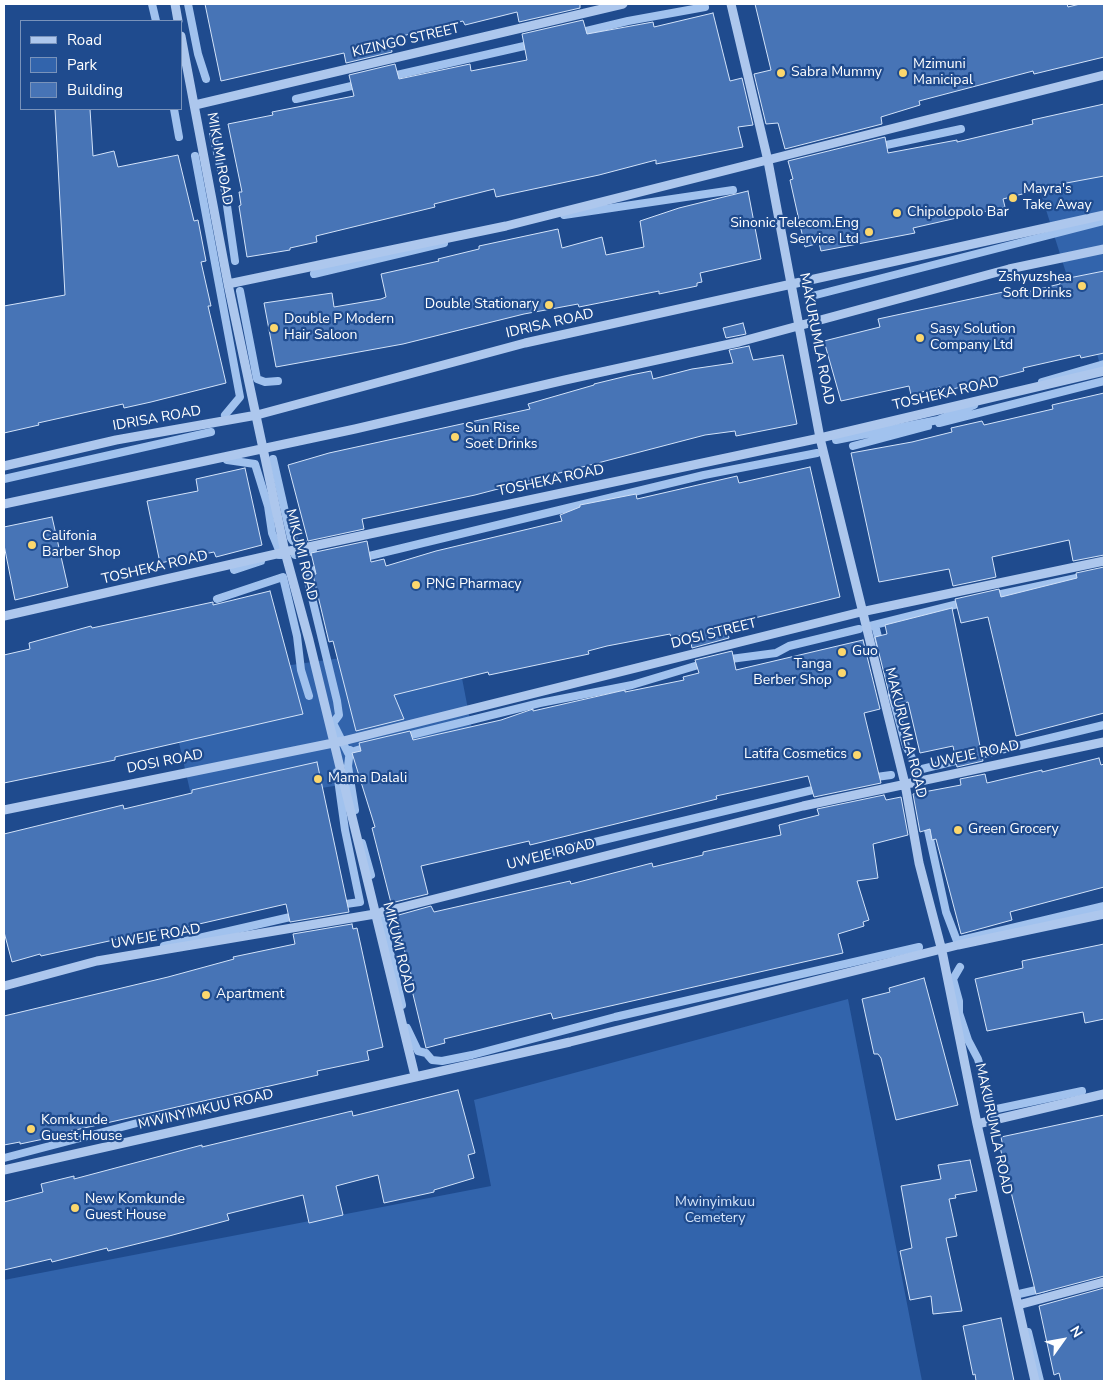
<!DOCTYPE html>
<html>
<head>
<meta charset="utf-8">
<style>
	body { margin:0 }
	#map { position:relative; width:1108px; height:1385px; overflow:hidden; background:#1f4b8e; font-family:"Nunito Sans",sans-serif }
	canvas { display:block }
	.frame { position:absolute; inset:0; border:5px solid #fff; pointer-events:none }
	.legend { position:absolute; left:20px; top:20px; width:162px; height:90px; box-sizing:border-box; background:#1f4b8e; border:1px solid #7993bb; margin:0; padding:6px 9px; list-style:none; font-size:15px; color:#fff }
	.legend li { display:flex; align-items:center; gap:10px; height:25px }
	.legend b { width:25px; border:1px solid #7993bb }
	.north { position:absolute; left:1038px; top:1315px; width:50px; height:50px; -webkit-text-stroke:4px #1f4b8e; paint-order:stroke; rotate:58deg; font-size:14px; font-weight:700; line-height:20px; text-align:center; color:#fff }
	.north::after { content:''; display:block; margin:auto; width:18px; height:22px; background:#fff; clip-path:polygon(50% 0,100% 100%,50% 72%,0 100%) }
</style>
</head>
<body>
<div id="map">
<canvas width="1108" height="1385"></canvas>
<div class="frame"></div>
<ul class="legend">
<li><b style="height:6px;background:#adc7ed"></b>Road</li>
<li><b style="height:14px;background:#3264ac"></b>Park</li>
<li><b style="height:14px;background:#4774b6"></b>Building</li>
</ul>
<div class="north">N</div>
</div>
<script>
const context = document.querySelector('canvas').getContext('2d');
context.lineJoin = 'round';
function fillPath(path, color) {
  context.fillStyle = color;
  context.fill(path, 'evenodd');
}
function poly(rows) {
  const path = new Path2D();
  for (const r of rows) {
    path.moveTo(r[0], r[1]);
    for (let i = 2; i < r.length; i += 2) path.lineTo(r[i], r[i + 1]);
  }
  return path;
}
function strokePath(path, color, width, dash) {
  context.strokeStyle = color;
  context.lineWidth = width;
  context.lineCap = dash ? 'butt' : 'round';
  context.setLineDash(dash || []);
  context.stroke(path);
}
function drawText(font, color, halo, rows, align = 'center') {
  context.font = font + ' "Nunito Sans",sans-serif';
  context.lineWidth = 4.5;
  context.setLineDash([]);
  context.textBaseline = 'middle';
  context.strokeStyle = halo;
  context.fillStyle = color;
  for (const [text, x, y, turn = 0] of rows) {
    context.save();
    context.translate(x, y);
    context.rotate((+turn || 0) * Math.PI / 180);
    context.textAlign = isNaN(turn) ? turn : align;
    if (halo) context.strokeText(text, 0, 0);
    context.fillText(text, 0, 0);
    context.restore();
  }
}
const green = poly([
	[1104,135,1104,378,1085,313,1067,276,1034,172,1047,140],
	[455,642,478,761,468,765,194,808,171,708,234,673],
	[848,999,922,1381,4,1381,4,1280,491,1186,474,1100]
]);
const stream = poly([
	[152,4,156,21],
	[188,4,198,54,206,79],
	[578,33,628,21,705,7],
	[388,77,533,44],
	[296,99,360,84],
	[174,109,179,137],
	[215,119,213,134,224,185,235,261],
	[877,147,961,129],
	[195,156,240,397,225,415],
	[564,215,733,190],
	[314,274,444,243],
	[240,291,257,379,265,382,278,381],
	[812,296,1104,221],
	[1042,382,1104,364],
	[939,423,1104,381],
	[836,440,938,420,974,405],
	[853,446,928,426],
	[273,459,291,538,293,541,303,543,295,555,313,551],
	[227,460,255,464,268,506,272,533,281,555,279,555],
	[4,479,211,432],
	[361,558,704,475,817,453],
	[323,567,306,573,337,701,339,715,333,723,348,753],
	[234,570,261,561],
	[992,596,1081,577],
	[217,599,283,577,297,636,301,670,309,696],
	[875,625,880,645],
	[870,626,966,602],
	[723,660,776,653,789,646,859,629],
	[892,695,906,746,918,770,1104,725],
	[403,737,540,703,632,685,705,663],
	[350,750,348,766,355,810],
	[348,753,370,746],
	[915,770,922,802],
	[337,772,345,830,360,902,339,905],
	[869,778,891,775],
	[926,821,946,912,957,941,1104,906],
	[362,843,371,875],
	[532,857,821,788],
	[383,911,386,935,402,1005],
	[164,946,299,915],
	[960,967,953,979,959,1001,959,1013,968,1040,978,1059,992,1110,1082,1091],
	[407,1028,418,1051,426,1053,432,1060,442,1061,472,1055,615,1017,919,947],
	[4,1158,160,1117],
	[1019,1294,1045,1288],
	[1028,1332,1040,1381]
]);
const building = poly([
	[205,4,580,4,580,8,519,22,517,12,465,25,463,21,390,39,392,52,346,63,344,53,221,81,205,4],
	[755,4,1067,4,1068,7,1080,4,1104,4,1104,57,1034,74,1033,71,919,101,920,105,881,117,882,124,785,149,778,123,766,124,754,74,771,70,755,4],
	[713,13,730,81,742,78,753,125,738,127,743,147,656,164,656,160,599,175,496,197,494,189,434,204,435,207,316,236,317,242,290,248,290,250,247,257,239,206,241,205,239,192,242,192,228,124,273,115,272,112,354,96,349,75,395,64,399,79,470,64,471,71,527,60,522,34,583,20,587,34,653,22,654,27,713,13],
	[1104,104,1104,176,1061,184,1003,199,1005,207,913,228,915,233,821,251,819,243,805,247,790,180,793,179,788,161,885,137,888,153,957,140,957,142,1033,124,1032,120,1104,104],
	[55,109,90,109,93,156,114,151,118,167,178,155,194,221,198,220,206,261,201,262,211,306,208,306,226,383,151,402,124,408,123,404,38,423,39,425,4,433,4,306,65,295,55,109],
	[748,191,761,259,700,273,702,282,697,283,697,286,659,294,659,291,579,307,578,304,524,314,403,344,276,367,264,303,332,293,334,307,381,299,386,297,381,274,439,261,438,259,479,249,479,246,558,229,562,248,602,237,606,255,644,247,640,221,679,208,748,191],
	[1104,271,1104,353,1081,358,1080,355,1023,368,1024,371,941,392,940,387,911,395,909,386,841,401,824,341,880,327,878,319,1017,289,1018,294,1060,284,1059,280,1104,271],
	[743,323,746,334,726,338,723,328,743,323],
	[749,346,753,360,783,355,797,424,736,436,735,431,705,435,475,495,362,519,364,529,308,541,288,465,329,453,530,409,528,404,594,385,594,384,631,375,651,371,653,379,692,369,733,363,729,350,749,346],
	[1104,393,1104,555,1073,561,1069,540,992,557,996,577,953,586,949,569,879,582,851,453,912,442,952,432,951,428,982,421,984,425,1053,409,1052,405,1104,393],
	[810,467,840,597,726,625,729,638,692,648,689,633,671,638,670,634,607,646,588,651,589,654,489,675,488,672,394,695,404,719,356,731,333,641,329,642,313,575,316,574,311,553,367,541,371,562,384,559,386,566,436,551,562,521,560,515,580,507,580,505,636,494,637,499,737,476,739,483,810,467],
	[245,468,262,545,216,557,214,552,160,563,147,501,198,491,196,479,245,468],
	[52,517,68,587,15,600,4,545,4,527,52,517],
	[1104,567,1104,713,1016,736,988,617,961,623,955,599,999,589,1001,597,1077,578,1076,573,1104,567],
	[270,591,303,714,115,757,115,760,4,783,4,655,30,649,29,643,91,626,92,628,213,602,213,605,270,591],
	[952,608,983,761,957,767,953,746,920,753,908,702,892,706,875,637,887,634,885,625,952,608],
	[863,640,880,709,864,713,881,783,814,797,808,776,716,796,717,799,530,845,529,841,421,866,428,894,391,903,372,828,375,827,352,753,361,751,359,743,410,731,413,740,501,720,533,709,533,711,625,690,625,692,684,680,683,677,699,673,695,660,732,651,736,670,863,640],
	[1099,758,1101,765,1104,764,1104,887,1010,912,1012,920,961,934,936,839,932,840,930,829,920,832,913,794,961,785,960,779,985,774,987,783,1042,770,1042,772,1099,758],
	[317,762,349,912,290,922,286,904,160,933,159,930,41,956,40,954,12,962,4,932,4,834,123,805,124,809,192,793,192,790,317,762],
	[884,795,886,800,901,797,908,835,873,844,878,878,857,881,869,920,863,922,864,926,838,934,843,953,553,1019,551,1013,444,1039,445,1043,426,1048,411,986,414,985,395,916,431,906,434,912,570,881,571,884,652,863,653,867,703,855,703,852,781,835,779,825,819,815,817,809,884,795],
	[352,924,353,929,357,928,383,1047,367,1051,369,1060,317,1071,318,1075,71,1131,72,1133,20,1144,20,1142,4,1145,4,1016,168,977,234,959,233,957,295,944,293,934,352,924],
	[1104,944,1104,1019,1085,1023,1083,1012,987,1031,975,979,1023,968,1022,961,1104,944],
	[924,978,958,1105,896,1120,881,1058,878,1054,874,1054,862,999,890,992,889,988,924,978],
	[458,1090,475,1153,468,1155,474,1178,434,1190,434,1192,384,1203,378,1175,336,1186,343,1215,309,1223,303,1195,227,1214,229,1220,169,1236,108,1251,107,1248,52,1262,51,1259,4,1270,4,1202,43,1192,41,1184,74,1176,74,1179,202,1145,202,1147,352,1111,353,1116,458,1090],
	[1104,1115,1104,1276,1036,1294,1000,1147,1003,1147,1001,1137,1104,1115],
	[970,1160,977,1191,955,1195,956,1198,949,1199,957,1236,946,1238,962,1311,933,1314,931,1296,910,1300,900,1251,912,1248,901,1186,941,1179,938,1165,970,1160],
	[1104,1288,1104,1381,1061,1381,1059,1373,1054,1375,1039,1306,1104,1288],
	[1001,1318,1014,1381,976,1381,975,1374,973,1375,963,1326,1001,1318]
]);
const minor = poly([
	[175,4,178,21],
	[731,4,768,161,820,438,905,784,919,863,942,951,977,1124,1035,1381],
	[181,36,228,284,285,552,309,640,415,1076],
	[195,105,623,4],
	[228,284,506,226,1104,75],
	[4,466,116,440,257,415,525,343,1104,215],
	[4,504,355,429,565,380,739,342,1009,269,1104,249],
	[4,616,285,552,820,438,1104,371],
	[4,810,343,741,861,612,1104,561],
	[4,986,97,961,375,914,803,806,1104,742],
	[977,1124,1104,1094],
	[4,1170,570,1042,958,945,1104,914],
	[1018,1305,1104,1282]
]);
const markers = [
	[781,73,5,"#fbd76d"],
	[903,73,5,"#fbd76d"],
	[1013,198,5,"#fbd76d"],
	[897,213,5,"#fbd76d"],
	[869,232,5,"#fbd76d"],
	[1082,286,5,"#fbd76d"],
	[549,305,5,"#fbd76d"],
	[274,328,5,"#fbd76d"],
	[920,338,5,"#fbd76d"],
	[455,437,5,"#fbd76d"],
	[32,545,5,"#fbd76d"],
	[416,585,5,"#fbd76d"],
	[842,652,5,"#fbd76d"],
	[842,673,5,"#fbd76d"],
	[857,755,5,"#fbd76d"],
	[318,779,5,"#fbd76d"],
	[958,830,5,"#fbd76d"],
	[206,995,5,"#fbd76d"],
	[31,1129,5,"#fbd76d"],
	[75,1208,5,"#fbd76d"]
];
const streetNames = [
	["KIZINGO STREET",406,41,-13],
	["MIKUMI ROAD",219,159,80],
	["IDRISA ROAD",550,324,-13],
	["MAKURUMLA ROAD",816,339,79],
	["TOSHEKA ROAD",946,394,-13],
	["IDRISA ROAD",157,419,-10],
	["TOSHEKA ROAD",551,481,-12],
	["MIKUMI ROAD",301,555,76],
	["TOSHEKA ROAD",155,568,-13],
	["DOSI STREET",714,634,-14],
	["MAKURUMLA ROAD",905,733,76],
	["UWEJE ROAD",975,755,-12],
	["DOSI ROAD",165,762,-11],
	["UWEJE ROAD",551,855,-14],
	["UWEJE ROAD",156,937,-10],
	["MIKUMI ROAD",398,948,76],
	["MWINYIMKUU ROAD",206,1110,-13],
	["MAKURUMLA ROAD",993,1129,78]
];
const poiNames = [
	["Mzimuni",913,65],
	["Manicipal",913,81],
	["Sabra Mummy",791,73],
	["Mayra's",1023,190],
	["Take Away",1023,206],
	["Chipolopolo Bar",907,213],
	["Sinonic Telecom.Eng",859,224,"right"],
	["Service Ltd",859,240,"right"],
	["Zshyuzshea",1072,278,"right"],
	["Soft Drinks",1072,294,"right"],
	["Double Stationary",539,305,"right"],
	["Double P Modern",284,320],
	["Hair Saloon",284,336],
	["Sasy Solution",930,330],
	["Company Ltd",930,346],
	["Sun Rise",465,429],
	["Soet Drinks",465,445],
	["Califonia",42,537],
	["Barber Shop",42,553],
	["PNG Pharmacy",426,585],
	["Guo",852,652],
	["Tanga",832,665,"right"],
	["Berber Shop",832,681,"right"],
	["Latifa Cosmetics",847,755,"right"],
	["Mama Dalali",328,779],
	["Green Grocery",968,830],
	["Apartment",216,995],
	["Komkunde",41,1121],
	["Guest House",41,1137],
	["New Komkunde",85,1200],
	["Guest House",85,1216]
];
const parkNames = [
	["Mwinyimkuu",715,1203],
	["Cemetery",715,1219]
];
fillPath(green, '#3264ac');
strokePath(stream, '#a1c2ee', 8);
fillPath(building, '#4774b6');
strokePath(building, '#d3e3f9', 1);
strokePath(minor, '#adc7ed', 9);
for (const [x, y, r, color] of markers) {
  const dot = new Path2D();
  dot.arc(x, y, r, 0, 2 * Math.PI);
  context.fillStyle = color;
  context.fill(dot);
  strokePath(dot, '#1f4b8e', 2);
}
drawText('14px', '#fff', '#1f4b8e', streetNames);
drawText('14px', '#fff', '#1f4b8e', poiNames, 'left');
drawText('14px', '#d3e3f9', '#1f4b8e', parkNames);
</script>
</body>
</html>
